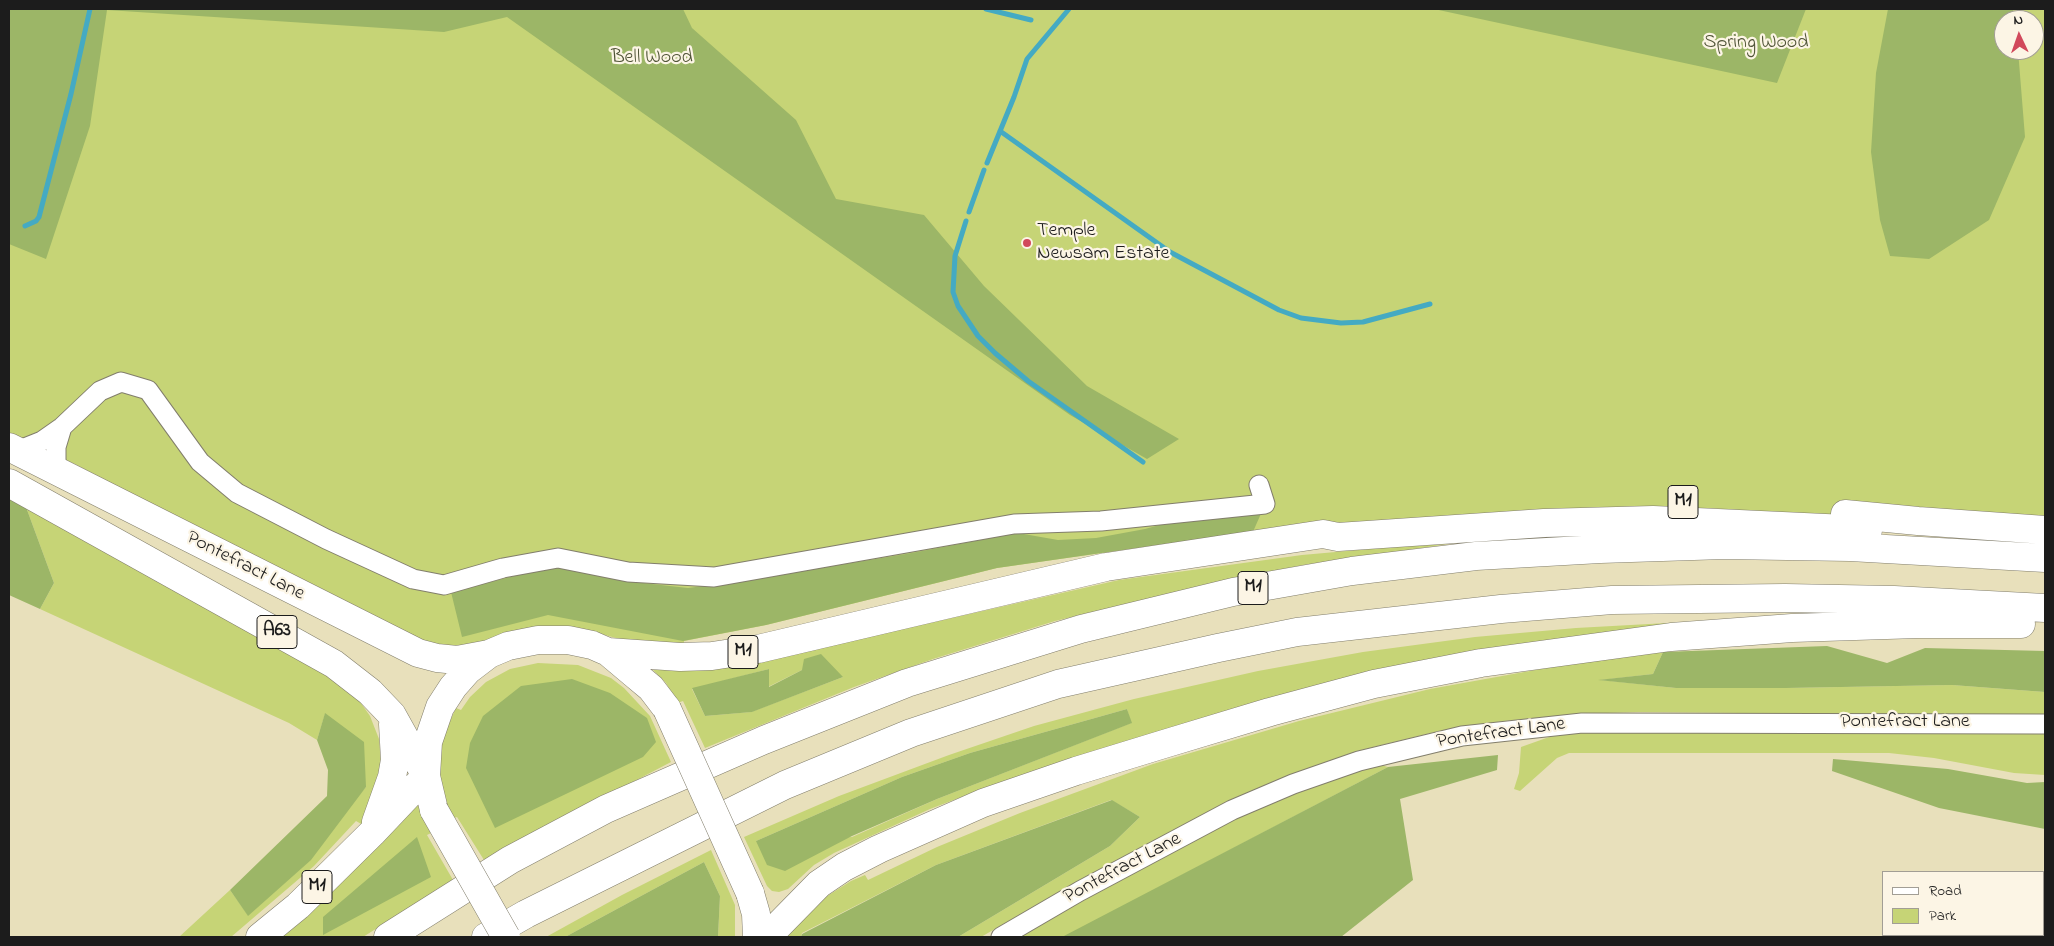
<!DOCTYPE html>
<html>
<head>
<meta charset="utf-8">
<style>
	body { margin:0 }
	#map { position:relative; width:2054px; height:946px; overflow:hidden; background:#e8e0bb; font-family:"Indie Flower",sans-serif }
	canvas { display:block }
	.frame { position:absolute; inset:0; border:10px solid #1c1c1c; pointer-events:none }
	.legend { position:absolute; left:1882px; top:871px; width:162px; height:65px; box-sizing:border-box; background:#fcf5e5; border:1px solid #a29e95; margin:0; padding:6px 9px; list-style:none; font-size:15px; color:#1c1c1c }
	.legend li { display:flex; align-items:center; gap:10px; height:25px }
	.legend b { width:25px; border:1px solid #a29e95 }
	.north { position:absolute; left:1994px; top:10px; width:50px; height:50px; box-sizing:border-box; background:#fcf5e5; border:1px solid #a29e95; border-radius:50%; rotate:357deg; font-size:14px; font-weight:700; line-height:20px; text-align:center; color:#1c1c1c }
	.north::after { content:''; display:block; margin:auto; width:18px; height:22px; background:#d1495b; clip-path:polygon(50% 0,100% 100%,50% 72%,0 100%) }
</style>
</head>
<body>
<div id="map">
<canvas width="2054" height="946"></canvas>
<div class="frame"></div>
<ul class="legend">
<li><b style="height:6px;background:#fff"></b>Road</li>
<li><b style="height:14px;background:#c6d476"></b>Park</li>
</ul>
<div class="north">N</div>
</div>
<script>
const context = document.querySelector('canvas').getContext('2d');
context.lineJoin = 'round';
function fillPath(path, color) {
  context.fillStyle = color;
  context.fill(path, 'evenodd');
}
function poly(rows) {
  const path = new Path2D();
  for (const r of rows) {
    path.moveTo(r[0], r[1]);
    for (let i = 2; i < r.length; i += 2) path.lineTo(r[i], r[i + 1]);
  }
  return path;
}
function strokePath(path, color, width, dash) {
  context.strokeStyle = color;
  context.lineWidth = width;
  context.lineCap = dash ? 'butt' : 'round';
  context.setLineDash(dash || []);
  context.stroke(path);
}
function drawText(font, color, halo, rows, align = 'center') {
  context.font = font + ' "Indie Flower",sans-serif';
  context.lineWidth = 4.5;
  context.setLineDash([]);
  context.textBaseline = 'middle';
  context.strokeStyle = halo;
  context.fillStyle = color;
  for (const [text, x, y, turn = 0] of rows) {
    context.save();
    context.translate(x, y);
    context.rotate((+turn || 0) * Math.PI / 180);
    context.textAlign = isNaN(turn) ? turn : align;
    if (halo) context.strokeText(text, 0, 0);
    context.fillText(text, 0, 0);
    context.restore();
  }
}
const green = poly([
	[9,9,2045,9,2045,530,1707,508,1573,510,1252,534,1185,541,997,568,766,625,684,641,684,648,639,644,578,628,465,648,400,640,75,464,9,436],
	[2004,20,2034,20,2034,50,2004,50],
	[26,507,337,681,356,696,370,716,379,739,381,763,379,775,363,825,356,821,314,866,231,937,179,937,230,890,248,915,366,787,325,714,317,740,289,723,40,609,54,583],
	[1449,544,1303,565,1218,582,1055,621,933,659,854,687,705,748,683,701,677,703,666,683,653,670,711,669,754,663,1119,580,1302,555,1392,547],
	[769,669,768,687,802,670,843,677,751,712,705,716,692,689],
	[1722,620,1656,631,972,793,930,809,834,853,814,865,788,889,779,892,772,891,767,886,744,837,839,796,949,755,1034,726,1134,699,1258,671,1363,652,1475,637,1576,628],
	[1127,709,1131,723,937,799,852,837,756,841,902,777,970,753],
	[1663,652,1653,674,1601,680,1676,688,1786,688,1952,685,2045,692,2045,716,1638,712,1577,714,1504,721,1439,731,1357,751,1291,775,1230,802,1078,881,981,937,958,937,1110,846,1140,817,1111,800,936,865,802,933,801,937,785,937,824,898,851,881,865,875,868,880,937,847,1020,813,1153,764,1299,721,1430,689,1552,667],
	[538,663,578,665,611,678,624,688,650,716,671,762,484,860,457,817,452,819,445,803,439,776,441,748,444,734,456,708,461,710,470,697,486,682,510,669],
	[1644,729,2045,733,2045,775,2014,773,1934,758,1889,753,1569,753,1557,758,1520,791,1514,789,1519,773,1521,747,1552,736,1573,733],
	[1381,765,1388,767,1068,935,1062,937,1012,937,1235,816,1327,780],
	[418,803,421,815,431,833,427,835,453,880,363,937,282,937,310,912],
	[711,850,735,905,735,937,718,937,720,896,704,862,565,937,546,937,622,895]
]);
const forest = poly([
	[9,9,683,9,692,28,796,120,836,199,924,215,984,286,1087,386,1179,439,1147,459,1070,415,507,17,444,32,107,10,90,126,46,259,9,244],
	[1434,9,1806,9,1777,83],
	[1888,9,2013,9,2014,20,2004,20,2004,50,2018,50,2025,137,1989,220,1929,259,1890,256,1880,220,1871,152,1876,73],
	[9,498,26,507,54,583,40,609,9,595],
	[1263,509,1252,534,1185,541,997,568,766,625,683,641,548,615,462,637,451,592,526,573,564,567,625,581,688,588,741,581,906,554,1018,533,1058,540,1096,538,1145,529,1174,521],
	[1827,646,1887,663,1925,648,2045,651,2045,692,1952,685,1786,688,1676,688,1598,680,1653,674,1663,652],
	[821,654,843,677,752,712,705,716,692,688,769,669,769,687,802,670,804,659],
	[572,679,610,693,647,718,656,742,643,757,495,828,466,768,470,743,483,716,521,686],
	[1127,709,1132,723,937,799,852,836,785,871,767,865,756,841,902,777,970,753],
	[325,713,364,742,366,787,311,860,248,916,230,890,327,796,328,770,317,740],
	[1498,755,1497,770,1400,799,1413,880,1341,937,1062,937,1388,767],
	[1833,759,1948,769,2027,783,2045,782,2045,829,1939,808,1832,771],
	[1112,800,1140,817,1110,846,958,937,801,937,802,934,936,865],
	[417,837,431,877,323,935,323,917],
	[704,862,720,896,718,937,565,937]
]);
const stream = poly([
	[986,9,1031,20],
	[1000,131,1170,252,1279,310,1301,318,1341,323,1363,322,1430,304],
	[987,163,1014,97,1027,59,1069,9],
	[969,212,984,170],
	[966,221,955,256,953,292,958,306,978,336,995,353,1028,381,1143,462],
	[25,226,36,221,39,217,71,94,90,9]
]);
const minor = poly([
	[17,451,42,441,62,427,100,391,121,382,148,390,200,462,237,493,326,539,413,579,444,585,503,568,558,558,628,572,714,577,1014,524,1101,521,1265,504,1259,485],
	[56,472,56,447,62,427],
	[1001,937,1080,891,1232,810,1293,784,1359,761,1462,736,1582,723,2045,724]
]);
const highway = poly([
	[9,447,418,653,437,658,457,660,489,654],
	[9,483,334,664,370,692,392,715,426,776],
	[1845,514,1918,521,2045,530],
	[608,652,680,657,712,656,758,649,1106,567,1323,534,1338,537,1544,523,1653,520,1868,530],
	[434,810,426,776,428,742,440,707,453,687,468,670,489,654,508,646,538,640,568,640,592,645,608,652,633,673,651,688,667,709],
	[376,822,392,777,395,760,393,724],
	[750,893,756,914,757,937],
	[260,937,298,906,372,833,426,776],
	[388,937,510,860,606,809,764,740,907,683,1081,629,1233,592,1352,571,1476,556,1600,549,1724,545,1850,547,2045,558],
	[486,937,526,914,785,785,911,733,1058,684,1218,648,1297,632,1501,609,1612,600,1785,598,1894,600,2045,608],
	[767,937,819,884,844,867,879,849,983,803,1076,771,1164,744,1270,712,1374,684,1481,663,1671,637,1792,628,1918,624,2021,624]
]);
const highwayBridge = poly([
	[667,709,750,893],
	[434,810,506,937]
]);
const markers = [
	[1027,243,5,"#d1495b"]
];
const shields = [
	[1683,502,30],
	[1253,588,30],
	[277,632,40],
	[743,652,30],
	[317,887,30]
];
const shieldNames = [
	["M1",1683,502],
	["M1",1253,588],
	["A63",277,632],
	["M1",743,652],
	["M1",317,887]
];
const parkNames = [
	["Spring Wood",1756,44],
	["Bell Wood",652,59]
];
const poiNames = [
	["Temple",1037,232],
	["Newsam Estate",1037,255]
];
const streetNames = [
	["Pontefract Lane",245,567,27],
	["Pontefract Lane",1905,723],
	["Pontefract Lane",1501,734,-8],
	["Pontefract Lane",1123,869,-28]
];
fillPath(green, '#c6d476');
fillPath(forest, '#9cb667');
strokePath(stream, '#44aac3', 5);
strokePath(minor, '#827e6c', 21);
strokePath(highway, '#827e6c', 29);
strokePath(minor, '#fff', 19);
strokePath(highway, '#fff', 28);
strokePath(highwayBridge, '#827e6c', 29, []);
strokePath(highwayBridge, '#fff', 28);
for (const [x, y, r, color] of markers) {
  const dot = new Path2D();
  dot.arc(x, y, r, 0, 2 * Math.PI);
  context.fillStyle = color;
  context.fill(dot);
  strokePath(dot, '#fcf5e5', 2);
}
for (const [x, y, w] of shields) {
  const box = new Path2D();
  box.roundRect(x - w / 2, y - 16.5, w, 33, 4);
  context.fillStyle = '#fcf5e5';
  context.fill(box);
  strokePath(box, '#1c1c1c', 1);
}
drawText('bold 19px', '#1c1c1c', null, shieldNames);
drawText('20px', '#4f5337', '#fcf5e5', parkNames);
drawText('20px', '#1c1c1c', '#fcf5e5', poiNames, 'left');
drawText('20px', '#1c1c1c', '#fcf5e5', streetNames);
</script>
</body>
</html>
